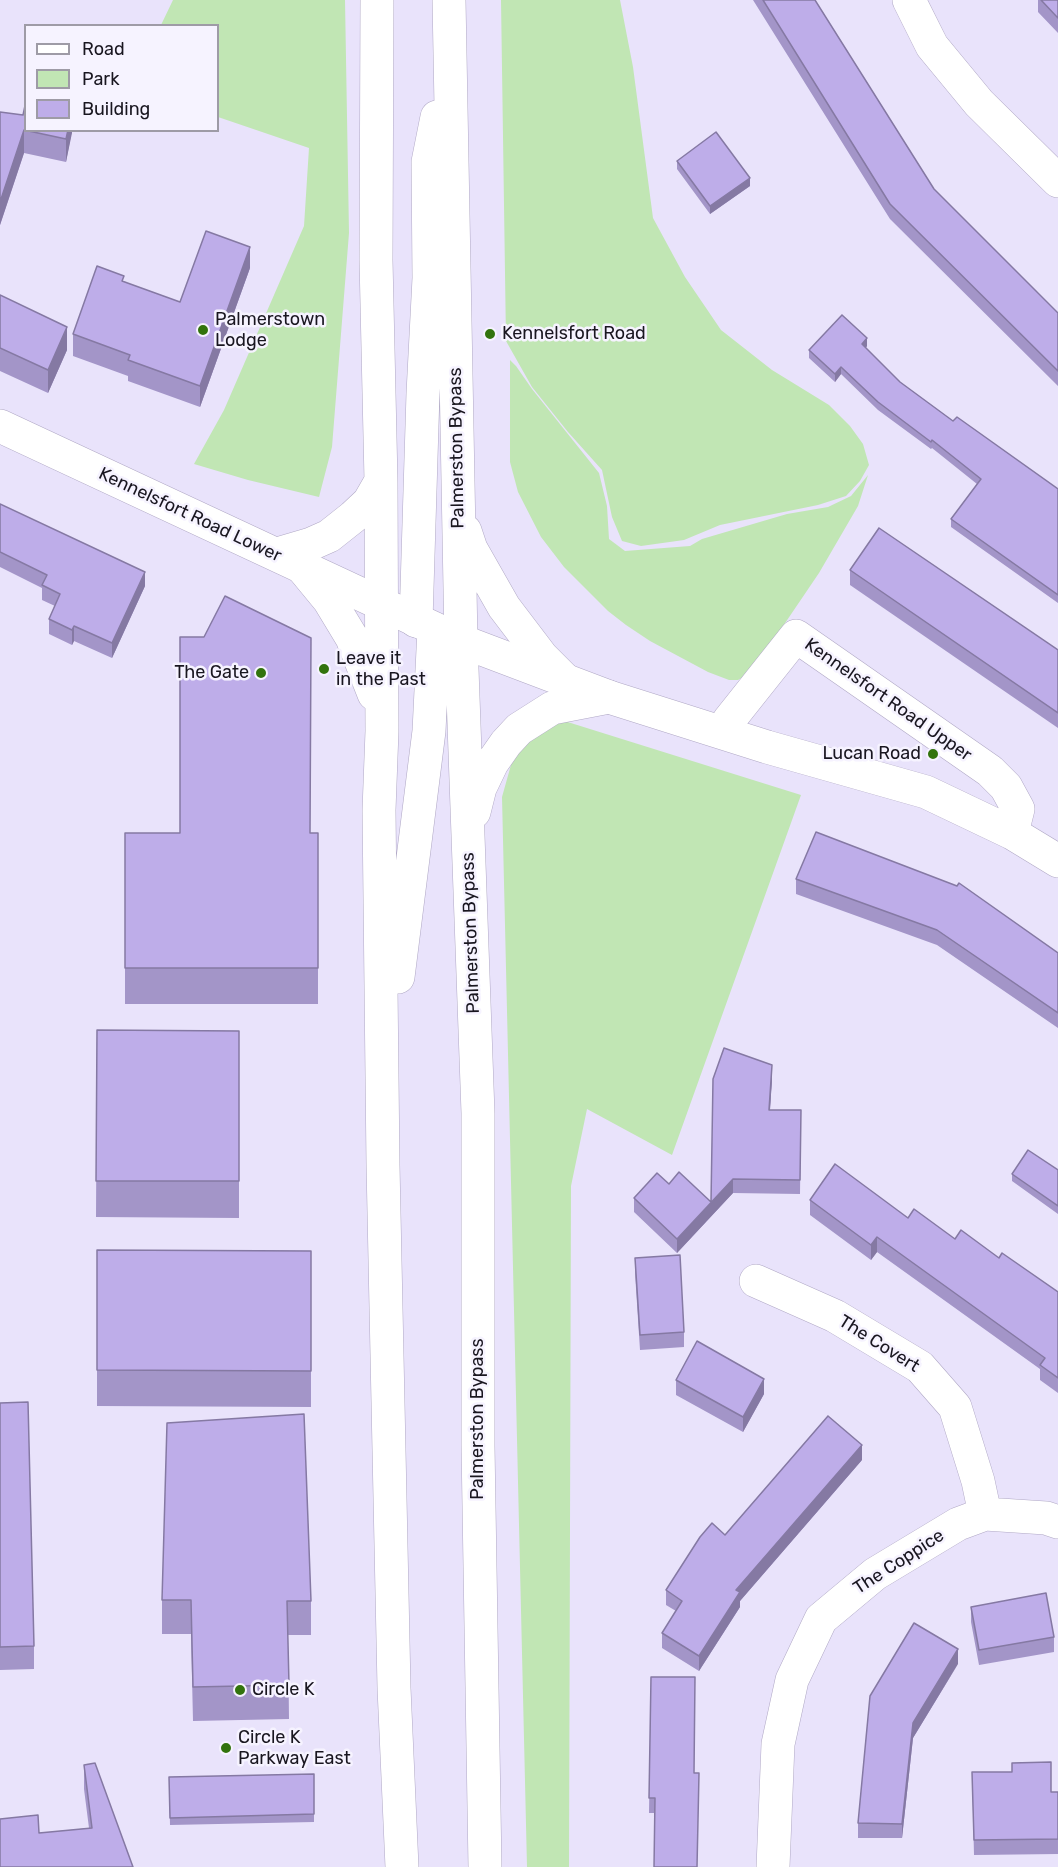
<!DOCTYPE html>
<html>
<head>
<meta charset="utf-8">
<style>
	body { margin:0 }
	#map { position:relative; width:1058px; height:1867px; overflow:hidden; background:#e9e3fb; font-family:Rubik,sans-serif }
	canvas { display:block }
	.legend { position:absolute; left:24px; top:24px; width:195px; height:108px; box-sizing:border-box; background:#f6f3ff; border:2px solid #9e9ba6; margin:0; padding:8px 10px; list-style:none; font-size:18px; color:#191620 }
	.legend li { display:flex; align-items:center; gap:12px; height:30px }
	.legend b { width:30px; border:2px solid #9e9ba6 }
</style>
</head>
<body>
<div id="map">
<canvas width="1058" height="1867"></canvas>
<ul class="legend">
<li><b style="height:8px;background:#fff"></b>Road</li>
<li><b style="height:16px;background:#c1e6b4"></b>Park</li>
<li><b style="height:16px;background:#beade9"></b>Building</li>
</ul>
</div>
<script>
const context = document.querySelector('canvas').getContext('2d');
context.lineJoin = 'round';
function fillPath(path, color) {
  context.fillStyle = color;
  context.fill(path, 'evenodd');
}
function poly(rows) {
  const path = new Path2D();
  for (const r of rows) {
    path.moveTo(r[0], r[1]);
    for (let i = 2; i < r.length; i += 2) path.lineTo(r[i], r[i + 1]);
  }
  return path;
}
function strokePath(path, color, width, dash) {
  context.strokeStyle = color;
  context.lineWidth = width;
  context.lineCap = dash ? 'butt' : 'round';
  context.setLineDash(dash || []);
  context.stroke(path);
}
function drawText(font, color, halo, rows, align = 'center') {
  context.font = font + ' Rubik,sans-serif';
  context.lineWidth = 5;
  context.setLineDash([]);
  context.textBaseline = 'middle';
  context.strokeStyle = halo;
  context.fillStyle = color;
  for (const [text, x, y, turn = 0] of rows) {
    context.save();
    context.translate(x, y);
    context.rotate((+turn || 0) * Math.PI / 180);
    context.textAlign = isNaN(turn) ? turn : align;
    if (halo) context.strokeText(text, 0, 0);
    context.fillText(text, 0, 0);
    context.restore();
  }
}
const green = poly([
	[173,0,345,0,349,233,332,447,319,497,248,480,194,464,224,410,304,226,309,148,218,117,218,26,161,25],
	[501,0,620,0,633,67,653,218,685,277,721,330,772,370,829,405,850,426,863,444,869,465,860,481,846,496,818,505,720,525,684,540,641,546,622,541,612,517,602,470,568,432,532,387,506,341],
	[510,360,516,366,532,389,599,473,607,506,609,539,625,551,690,546,702,539,787,514,828,507,851,496,868,475,858,506,819,573,758,663,743,677,738,680,729,680,708,672,650,641,626,625,608,611,564,567,541,537,518,492,510,462],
	[558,719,801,795,672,1155,587,1109,571,1186,569,1867,527,1867,502,797,516,747]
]);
const minor = poly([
	[909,0,932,46,979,103,1058,181],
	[0,426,461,641,609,697,767,747,926,792,1012,833,1058,861],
	[722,731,730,719,796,636,990,771,1006,787,1018,809,1012,833],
	[756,1281,835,1316,920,1367,955,1407,978,1481,985,1514],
	[773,1867,778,1744,792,1680,821,1619,875,1574,958,1524,985,1514,1046,1518,1058,1522]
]);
const major = poly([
	[377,0,376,260,381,481,382,731,379,810,383,1165,394,1688,402,1867],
	[449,0,461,641,478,1113,478,1446,485,1867],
	[465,531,471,549,504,607,542,657,568,683],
	[277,554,311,544,329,536,353,517,369,502,381,481],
	[301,566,329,600,352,638,374,694],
	[416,621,423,393,429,278,428,162,437,117],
	[474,812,480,788,492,763,506,743,519,729,552,708,609,697],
	[398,977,429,731,434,629]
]);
const wall = poly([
	[753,0,815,0,934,189,1058,313,1058,386,890,219],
	[1038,0,1058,0,1058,33,1038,12],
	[0,112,72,130,66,162,24,153,0,225],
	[677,161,750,186,710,214,677,169],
	[250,268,200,407,128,381,128,376,73,356,73,334,124,282,180,302],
	[0,295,67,350,48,393,0,371],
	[867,346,866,348,900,382,953,421,1058,489,1058,603,951,527,951,519,977,484,932,448,931,449,878,410,841,374,835,382,809,358,809,350],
	[0,504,145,586,112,658,74,641,72,645,49,634,49,619,55,606,42,600,42,588,0,567],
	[850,570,1058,650,1058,728,850,585],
	[125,833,318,833,318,1004,125,1004],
	[796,879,1058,953,1058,1028,937,945,796,894],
	[97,1030,239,1031,239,1218,96,1217],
	[772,1079,770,1110,801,1110,800,1194,733,1193,677,1253,634,1212,634,1198,669,1184,711,1202],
	[1058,1170,1058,1214,1012,1181,1012,1174],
	[810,1200,908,1218,999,1258,1058,1292,1058,1393,1040,1380,1040,1369,877,1252,871,1260,810,1215],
	[97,1250,311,1251,311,1407,97,1406],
	[635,1258,684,1332,684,1347,640,1350,635,1273],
	[676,1380,764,1394,743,1432,676,1395],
	[0,1403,34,1646,34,1669,0,1670],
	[862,1460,740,1601,740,1607,699,1671,662,1648,662,1633,676,1611,666,1605,666,1590,725,1535],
	[162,1600,311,1601,311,1635,288,1635,289,1719,193,1721,191,1634,162,1634],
	[971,1607,1054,1637,1054,1652,979,1665,971,1622],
	[958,1664,913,1738,902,1838,858,1838,858,1823],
	[651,1677,695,1677,654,1813,649,1813],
	[84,1765,133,1867,39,1833,89,1828,84,1789],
	[972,1772,1051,1792,1058,1792,1058,1854,974,1855],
	[314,1774,314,1822,170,1825,169,1777]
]);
const shadedWall = poly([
	[24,130,24,153,0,225,0,202],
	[68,130,72,130,72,133,66,162,66,139],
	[750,178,750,186,710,214,710,206],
	[250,247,250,268,200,407,200,386],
	[67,327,67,350,48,393,48,370],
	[867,338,867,346,862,352,862,344],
	[841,367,841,374,835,382,835,374],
	[145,572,145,586,112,658,112,643],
	[74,626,74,641,72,645,72,630],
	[772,1065,772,1079,769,1124,769,1110],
	[733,1179,733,1193,677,1253,677,1239],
	[877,1237,877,1252,871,1260,871,1245],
	[764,1379,764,1394,743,1432,743,1417],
	[862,1445,862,1460,740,1601,740,1607,699,1671,699,1656,736,1590],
	[958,1649,958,1664,913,1738,902,1838,902,1824,913,1723]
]);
const building = poly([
	[763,0,815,0,934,189,1058,313,1058,371,890,204,763,0],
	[1041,0,1058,0,1058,18,1041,0],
	[26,101,26,130,68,130,66,139,24,130,0,202,0,112,23,115,26,101],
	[716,132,750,178,710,206,677,161,716,132],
	[206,231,250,247,200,386,128,360,130,355,73,334,97,266,124,276,122,281,180,302,206,231],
	[0,295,67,327,48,370,0,348,0,295],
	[842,315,867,338,862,344,900,382,953,421,957,417,1058,489,1058,595,951,519,981,479,932,440,931,442,878,402,841,367,835,374,809,350,842,315],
	[0,504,145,572,112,643,74,626,72,630,49,619,60,594,42,585,47,575,0,552,0,504],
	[879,528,1058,650,1058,713,850,570,879,528],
	[225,596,311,638,310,833,318,833,318,968,125,968,125,833,180,833,180,637,204,637,225,596],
	[816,832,957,886,959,883,1058,953,1058,1013,937,930,796,879,816,832],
	[97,1030,239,1031,239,1181,96,1181,97,1030],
	[724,1048,772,1065,769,1110,801,1110,800,1180,733,1179,677,1239,634,1198,657,1173,669,1184,679,1172,711,1202,713,1079,724,1048],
	[1028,1150,1058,1170,1058,1206,1012,1174,1028,1150],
	[835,1164,908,1218,914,1209,955,1239,961,1230,999,1258,1002,1253,1058,1292,1058,1378,1040,1365,1045,1358,877,1237,871,1245,810,1200,835,1164],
	[97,1250,311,1251,311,1371,97,1370,97,1250],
	[680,1255,684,1332,640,1335,635,1258,680,1255],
	[697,1341,764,1379,743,1417,676,1380,697,1341],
	[28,1402,34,1646,0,1647,0,1403,28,1402],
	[304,1414,311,1601,287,1601,289,1685,193,1687,191,1600,162,1600,167,1423,304,1414],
	[828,1416,862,1445,736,1590,740,1592,699,1656,662,1633,682,1601,666,1590,700,1537,712,1523,725,1535,828,1416],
	[1046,1593,1054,1637,979,1650,971,1607,1046,1593],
	[914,1623,958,1649,913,1723,902,1824,858,1823,870,1696,914,1623],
	[651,1677,695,1677,694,1773,699,1773,697,1867,654,1867,655,1798,649,1798,651,1677],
	[1051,1762,1051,1792,1058,1792,1058,1839,974,1840,972,1772,1012,1772,1012,1763,1051,1762],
	[95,1763,133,1867,0,1867,0,1819,38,1815,39,1833,92,1828,84,1765,95,1763],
	[314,1774,314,1814,170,1818,169,1777,314,1774]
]);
const markers = [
	[203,330,6,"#32730d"],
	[490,334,6,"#32730d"],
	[324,669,6,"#32730d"],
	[261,673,6,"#32730d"],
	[933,754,6,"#32730d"],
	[240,1690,6,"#32730d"],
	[226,1748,6,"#32730d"]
];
const poiNames = [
	["Palmerstown",215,320],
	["Lodge",215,341],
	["Kennelsfort Road",502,334],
	["Leave it",336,659],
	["in the Past",336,680],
	["The Gate",249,673,"right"],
	["Lucan Road",921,754,"right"],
	["Circle K",252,1690],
	["Circle K",238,1738],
	["Parkway East",238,1759]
];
const streetNames = [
	["Palmerston Bypass",457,448,-91],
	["Kennelsfort Road Lower",190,515,25],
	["Kennelsfort Road Upper",888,700,35],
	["Palmerston Bypass",471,933,-92],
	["The Covert",879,1344,32],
	["Palmerston Bypass",478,1419,-90],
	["The Coppice",899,1562,-33]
];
fillPath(green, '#c1e6b4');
strokePath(minor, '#b0a8c5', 34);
strokePath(major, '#b0a8c5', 34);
strokePath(minor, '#fff', 33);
strokePath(major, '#fff', 33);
fillPath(wall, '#a395c8');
fillPath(shadedWall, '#8579a3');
fillPath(building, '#beade9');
strokePath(building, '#8579a3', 1.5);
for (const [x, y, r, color] of markers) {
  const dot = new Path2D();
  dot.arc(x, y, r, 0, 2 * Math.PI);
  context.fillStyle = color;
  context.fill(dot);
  strokePath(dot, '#f6f3ff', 2);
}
drawText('18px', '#191620', '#f6f3ff', poiNames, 'left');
drawText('18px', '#191620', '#f6f3ff', streetNames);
</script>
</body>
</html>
